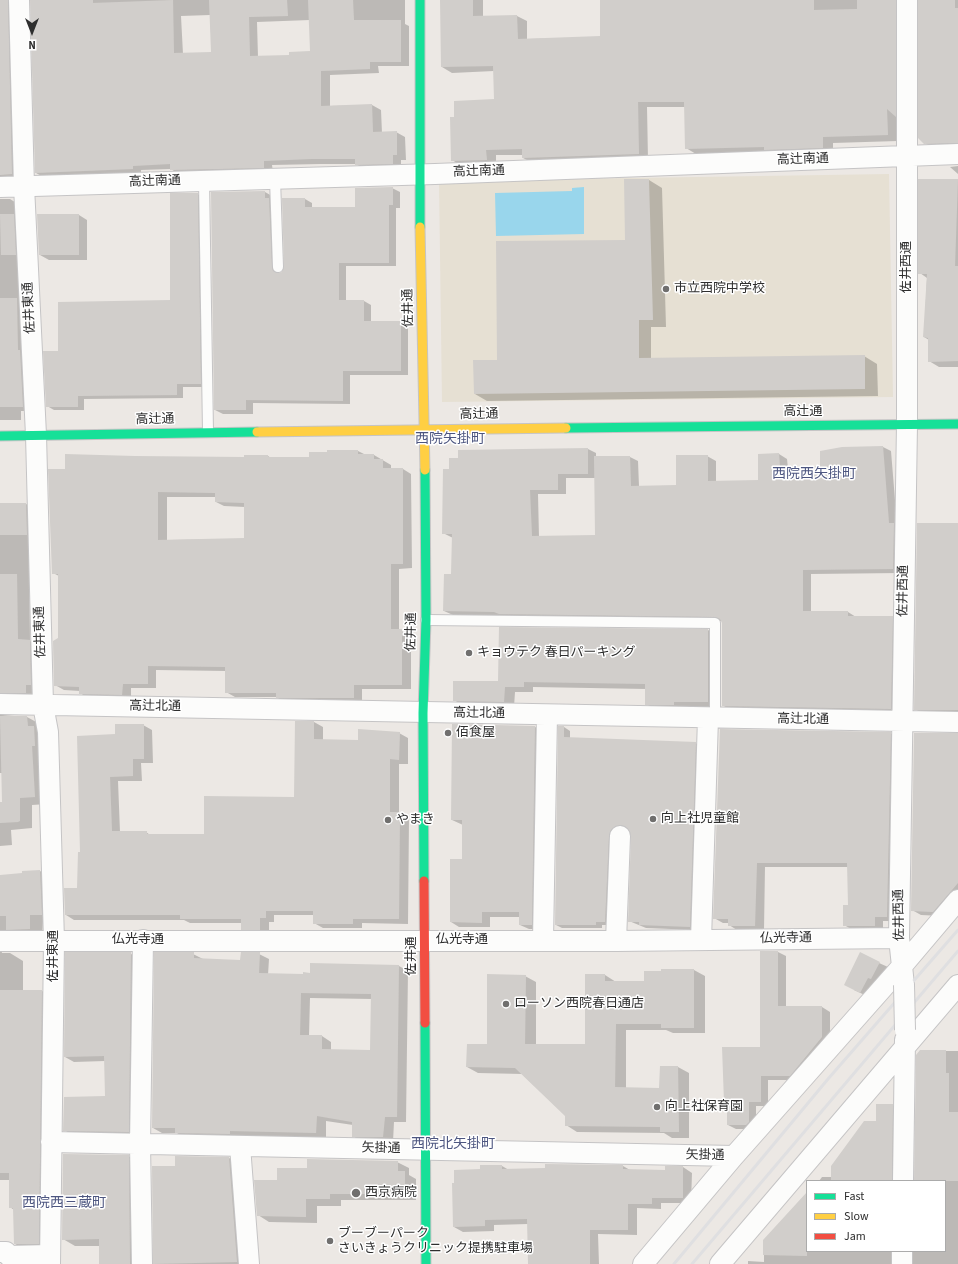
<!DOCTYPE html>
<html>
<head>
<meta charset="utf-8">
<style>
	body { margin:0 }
	#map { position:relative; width:958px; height:1264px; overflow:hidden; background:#ece8e4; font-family:"Source Sans 3",sans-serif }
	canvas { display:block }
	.legend { position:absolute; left:806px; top:1180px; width:140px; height:72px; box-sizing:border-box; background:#fff; border:1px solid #ababab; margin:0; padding:5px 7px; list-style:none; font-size:12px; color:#2e2e2e }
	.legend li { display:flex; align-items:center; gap:8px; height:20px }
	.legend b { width:20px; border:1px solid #ababab }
	.north { position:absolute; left:12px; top:12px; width:40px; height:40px; -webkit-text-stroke:3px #fff; paint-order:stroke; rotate:180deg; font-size:11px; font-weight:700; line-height:16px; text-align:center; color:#2e2e2e }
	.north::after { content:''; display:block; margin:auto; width:14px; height:18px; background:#2e2e2e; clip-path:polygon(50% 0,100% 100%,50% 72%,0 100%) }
</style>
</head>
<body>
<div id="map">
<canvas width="958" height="1264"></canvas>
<ul class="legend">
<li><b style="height:5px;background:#16e098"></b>Fast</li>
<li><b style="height:5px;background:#ffcf43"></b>Slow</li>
<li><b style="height:5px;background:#f24e42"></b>Jam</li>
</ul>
<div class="north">N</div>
</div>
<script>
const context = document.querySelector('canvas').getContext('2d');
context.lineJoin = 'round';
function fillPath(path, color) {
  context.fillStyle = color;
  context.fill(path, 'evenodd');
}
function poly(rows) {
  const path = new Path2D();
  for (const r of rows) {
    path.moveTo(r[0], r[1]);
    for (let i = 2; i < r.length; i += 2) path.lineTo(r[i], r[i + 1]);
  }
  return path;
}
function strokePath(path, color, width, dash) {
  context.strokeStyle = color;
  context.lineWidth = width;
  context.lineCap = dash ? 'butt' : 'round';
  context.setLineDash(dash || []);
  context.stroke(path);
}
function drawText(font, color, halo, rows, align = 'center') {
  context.font = font + ' "Source Sans 3","Noto Sans JP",sans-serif';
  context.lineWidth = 3;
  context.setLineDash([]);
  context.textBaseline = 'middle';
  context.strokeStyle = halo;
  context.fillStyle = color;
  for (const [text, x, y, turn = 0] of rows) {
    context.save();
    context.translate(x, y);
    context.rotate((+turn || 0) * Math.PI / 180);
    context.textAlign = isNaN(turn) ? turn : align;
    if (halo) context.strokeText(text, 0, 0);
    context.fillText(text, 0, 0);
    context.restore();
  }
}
const education = poly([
	[889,174,893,397,442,402,439,181]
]);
const water = poly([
	[584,187,584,234,496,236,495,193,572,191,572,188]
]);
const shadow = poly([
	[0,0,17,0,21,179,0,185],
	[32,0,405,0,405,24,409,26,409,66,378,66,379,73,330,75,330,106,372,105,381,110,382,133,396,132,405,137,406,160,401,160,401,168,364,169,356,164,321,164,272,165,273,172,180,175,171,169,141,170,141,174,45,178,36,173],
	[210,15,212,53,183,54,181,16],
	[310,20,311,52,290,56,258,57,257,22],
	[441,0,483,0,483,16,517,16,527,21,527,39,601,37,601,0,907,0,905,121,897,116,898,141,833,143,833,153,696,154,686,148,685,107,647,107,648,159,533,163,523,158,523,155,496,155,496,165,462,166,452,160,455,118,495,100,494,71,452,73,442,67],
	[920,0,958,0,958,149,935,149,925,143],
	[958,166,958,174,950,167],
	[625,180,649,180,662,188,666,327,651,327,651,359,864,356,877,364,878,396,487,401,475,394,498,361,626,241],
	[920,180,958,180,958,367,939,367,929,361,929,340,924,337,927,278,920,273],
	[392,188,400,192,400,208,396,208,396,266,346,266,346,301,364,301,371,305,371,322,401,322,408,326,408,375,350,375,350,404,253,403,253,414,223,414,215,410,265,192,272,196,276,203,279,274,282,273,305,199,312,203,312,208,356,208],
	[197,194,204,197,207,387,183,387,183,398,84,399,84,410,54,410,47,406,171,301],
	[0,199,10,199,18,204,19,297,25,301,32,411,21,411,21,420,0,420],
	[79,215,87,220,87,260,49,260,40,255],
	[883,447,891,451,901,573,811,574,811,612,848,612,856,617,892,617,900,622,899,713,731,710,722,705,722,621,508,618,453,615,444,611,452,575,453,538,443,533,588,449,596,453,596,457,630,457,638,461,639,486,677,486,707,456,716,461,716,482,759,481,779,454,787,459,788,468,821,467],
	[566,478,595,478,596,536,539,537,538,494,566,494],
	[358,451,366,455,374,455,391,465,391,469,403,469,411,474,412,568,399,569,399,630,411,635,411,689,362,689,362,703,285,702,276,697,235,697,226,692,226,671,156,670,156,688,131,688,131,699,88,698,80,693,80,691,64,690,55,685,59,639,59,576,53,573,66,470,268,456,271,458,310,458,310,453],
	[167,497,216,497,216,502,224,506,245,507,245,539,167,540],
	[0,504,26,504,39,511,39,541,29,541,30,641,42,648,43,692,1,712,2,715,27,717,40,724,47,804,32,805,32,828,11,830,12,845,0,846,0,803,3,803,2,773,0,773],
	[958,524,958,718,929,717,915,709],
	[500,628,708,630,718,636,718,707,683,707,656,710,646,704,646,689,533,687,533,692,515,692,514,707,464,706,454,700,499,682],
	[296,722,314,722,323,727,323,741,359,741,399,733,408,738,408,764,399,764,399,813,409,818,408,924,362,923,362,928,323,928,314,923,314,915,274,915,274,922,269,922,269,934,251,934,242,929,242,923,190,923,184,920,74,920,66,915,78,889,81,853,116,735,143,725,152,730,153,763,141,763,142,781,118,781,120,832,146,832,150,835,205,835,295,798],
	[453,725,535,727,543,731,540,929,529,929,520,925,520,917,490,917,490,927,459,927,451,922,463,860,463,825,452,820],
	[564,727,570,731,570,739,695,743,702,746,696,930,646,928,629,921,632,836,627,827,617,833,611,925,602,925,602,928,562,928,556,925],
	[721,730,890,733,899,738,895,921,883,921,883,930,853,930,844,925,849,906,848,867,765,867,764,930,737,930,729,925,729,923,723,923,714,918],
	[958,733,958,898,942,916,921,915,912,910],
	[40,871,52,878,54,922,43,922,42,936,1,948,2,953,10,953,23,961,23,991,42,991,54,998,51,1250,28,1251,15,1244,14,1210,10,1207,10,1180,0,1180,0,876,23,874],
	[778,952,786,956,786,1007,822,1007,830,1012,830,1042,798,1080,768,1080,768,1106,756,1106,756,1127,754,1129,736,1129,728,1125,728,1104,725,1102,761,1048],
	[66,954,131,954,140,958,137,1136,73,1135,64,1130,106,1097,105,1061,74,1062,65,1057],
	[193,954,203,959,241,961,259,954,269,959,268,975,304,975,399,966,408,971,406,1122,394,1122,393,1142,362,1142,353,1136,353,1125,326,1121,326,1138,239,1136,185,1138,177,1133,162,1133,153,1128],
	[310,998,372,999,371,1051,331,1050,331,1042,322,1036,309,1036],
	[879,963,888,967,869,997,854,990],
	[662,970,694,970,705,976,705,1033,673,1033,666,1030,626,1030,626,1089,660,1089,678,1067,689,1073,689,1138,672,1138,664,1133,577,1132,566,1125,566,1116,522,1074,478,1073,467,1067,488,1045,525,976,536,982,536,1045,586,1045,605,975,616,982,645,982,662,972],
	[920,1051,958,1051,958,1264,913,1264,913,1251,945,1251,945,1181,916,1181],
	[892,1105,901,1110,901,1181,819,1181,822,1177,832,1177],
	[128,1156,141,1163,143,1264,99,1264,99,1246,75,1246,63,1239],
	[229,1158,242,1165,249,1264,154,1264,153,1167,176,1167],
	[397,1162,409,1168,409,1175,416,1179,416,1200,341,1200,341,1206,317,1206,317,1223,269,1222,258,1215,278,1181],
	[502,1166,509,1170,623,1166,630,1170,666,1171,683,1167,692,1173,691,1203,661,1203,661,1209,637,1208,637,1235,598,1234,599,1264,529,1264,528,1224,494,1225,494,1231,463,1232,454,1227,481,1170],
	[807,1194,807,1251,901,1251,899,1264,748,1264,748,1261,764,1262,764,1241]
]);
const building = poly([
	[0,0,8,0,12,174,0,175],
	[30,0,93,0,93,3,173,0,174,53,211,52,209,0,287,0,288,16,249,17,250,56,289,55,289,52,310,51,308,0,353,0,354,20,401,20,401,62,370,62,370,69,321,71,321,106,372,104,373,132,397,131,397,155,393,155,393,164,355,165,355,159,311,159,264,161,264,168,170,170,170,164,133,166,133,169,35,173],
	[440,0,473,0,473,16,517,15,518,39,600,36,600,0,814,0,814,10,857,9,857,0,896,0,896,117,887,109,888,135,823,137,823,148,764,150,764,147,685,149,684,102,638,102,639,154,522,158,522,149,486,150,487,160,451,161,450,117,454,117,454,101,494,99,493,66,441,67],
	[918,0,955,0,955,8,958,8,958,143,924,144,918,138],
	[624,179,649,179,653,320,639,320,639,358,865,355,865,389,474,394,473,360,497,360,496,241,625,240],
	[918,179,958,179,955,266,958,266,958,361,928,362,928,338,923,337,927,274,918,274],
	[393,187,393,205,389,205,389,263,339,263,339,300,364,300,364,321,401,321,401,371,343,371,343,401,246,400,246,410,214,410,211,192,265,191,265,198,269,198,272,267,273,271,278,273,282,272,284,267,282,198,305,198,305,207,355,207,355,188],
	[170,193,198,193,201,384,177,384,177,395,78,396,78,407,46,407,43,351,58,351,58,302,170,300],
	[0,214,14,214,16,255,1,255],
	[37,214,79,214,79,255,39,255],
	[0,298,17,298,18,350,20,350,23,407,0,407],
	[883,446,889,523,894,523,893,569,803,570,803,611,848,611,848,616,893,616,891,709,722,706,722,623,720,619,715,617,499,614,494,612,443,611,444,574,451,574,452,534,442,534,443,469,449,469,449,458,458,458,458,450,588,448,588,474,558,474,558,490,530,490,532,536,595,535,594,456,630,456,631,486,676,485,676,455,708,455,708,481,758,480,758,454,779,453,780,467,820,466,820,451,842,447],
	[327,450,358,450,358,454,374,454,374,459,383,459,383,468,403,468,403,564,391,564,391,629,402,629,402,685,354,685,354,698,276,698,276,693,225,693,225,667,148,666,148,684,123,684,122,695,79,694,79,687,54,686,53,641,58,638,58,574,52,574,48,469,65,469,65,454,135,456,244,457,244,455,268,455,268,457,309,457,309,452,327,452],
	[158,492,215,493,215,502,244,503,244,538,158,540],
	[0,503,26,503,27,535,0,535],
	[917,523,958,523,958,710,914,710],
	[0,574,17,574,18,639,30,640,31,685,26,685,26,693,0,693],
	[499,627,708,629,708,702,674,702,674,705,645,705,645,684,524,682,524,687,505,687,504,702,453,701,453,681,498,681],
	[0,716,27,716,28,726,34,726,35,746,32,746,35,797,20,798,20,821,18,822,0,823,0,802,2,802],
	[295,721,314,721,314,739,358,740,358,729,400,732,399,760,390,759,390,812,400,812,399,919,353,919,353,924,313,924,313,911,266,911,266,918,260,918,260,930,241,930,241,919,180,919,180,915,65,915,64,888,77,888,78,852,80,852,77,736,115,734,115,724,144,724,144,759,133,759,133,776,110,777,112,831,147,831,147,834,204,834,204,796,294,797],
	[452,724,535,726,532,925,519,925,519,912,482,912,482,923,450,922,450,859,462,859,462,820,451,820],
	[558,726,564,726,564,737,696,742,690,927,639,925,639,922,628,922,631,836,626,827,620,825,611,830,609,836,605,922,596,922,596,925,555,925],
	[720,729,891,732,887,917,875,917,875,926,843,926,843,905,848,905,847,863,757,863,755,926,728,926,728,919,713,919],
	[914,733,958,733,958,883,933,912,911,911],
	[40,870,42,915,30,915,30,929,6,930,6,916,0,916,0,875,22,873,22,871],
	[760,951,778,951,778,1006,822,1006,822,1037,790,1076,761,1076,761,1102,749,1102,749,1122,746,1125,727,1125,727,1102,724,1102,722,1047,760,1047],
	[65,952,131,952,129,1132,63,1131,64,1097,105,1096,104,1056,64,1057],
	[154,952,194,952,194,958,240,960,241,952,260,952,259,973,303,974,303,972,310,973,310,963,399,965,397,1117,385,1117,383,1137,352,1137,352,1122,317,1116,316,1133,230,1131,230,1134,175,1133,175,1128,152,1128],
	[301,993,371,994,370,1050,322,1049,322,1035,300,1035],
	[860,952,880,962,871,979,868,978,860,993,844,985],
	[661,969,694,969,694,1028,661,1028,661,1024,616,1024,615,1087,659,1088,660,1066,678,1066,679,1132,660,1132,660,1127,565,1126,565,1116,515,1068,466,1067,467,1044,487,1044,487,974,526,975,525,1044,585,1044,585,974,605,974,605,981,644,981,644,971,661,971],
	[0,990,42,990,39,1244,14,1244,13,1208,9,1208,9,1173,0,1173],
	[920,1050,946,1050,946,1073,949,1073,949,1112,958,1112,958,1181,914,1181,916,1055],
	[876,1104,893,1104,892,1181,831,1181,831,1166,864,1121,876,1121],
	[63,1154,129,1155,130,1264,99,1264,99,1239,62,1240],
	[175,1156,229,1157,237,1262,153,1264,152,1166,175,1166],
	[307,1159,398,1161,398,1171,405,1171,405,1194,330,1194,330,1199,306,1199,306,1217,257,1216,254,1180,277,1180,277,1168,307,1168],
	[545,1164,623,1165,623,1169,665,1170,665,1166,683,1166,683,1198,652,1198,652,1204,628,1204,628,1230,590,1230,590,1264,528,1264,527,1219,485,1220,485,1226,453,1227,452,1183,454,1183,454,1170,480,1169,480,1165,502,1165,502,1169,545,1168],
	[807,1192,807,1256,763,1255,763,1240]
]);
const lane = poly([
	[275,179,278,267],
	[204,181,208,432],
	[426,620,715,623,715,718]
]);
const street = poly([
	[19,0,24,186,36,435,43,705,48,732,54,941,50,1264],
	[0,187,435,174,958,154],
	[0,704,958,722],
	[543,940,547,715],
	[701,940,708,718],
	[0,941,616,941,899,938],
	[616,941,620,836],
	[904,985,899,938,907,424,907,0],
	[51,1142,734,1156],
	[240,1146,249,1264],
	[903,1181,905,1040],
	[0,1252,6,1252,9,1256,50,1255],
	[142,1264,140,1144,143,940],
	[643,1264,734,1156,903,965,958,900],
	[720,1264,958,985],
	[902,1264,902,1251]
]);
const fast = poly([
	[420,0,420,227],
	[566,428,958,424],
	[0,436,257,432],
	[424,881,423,713,426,620,425,470],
	[425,1023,426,1264]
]);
const slow = poly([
	[420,227,425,470],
	[257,432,566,428]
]);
const jam = poly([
	[424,881,425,1023]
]);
const rail = poly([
	[674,1264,828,1079,958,930],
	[692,1264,958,951]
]);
const streetBridge = poly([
	[904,985,905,1030]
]);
const markers = [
	[666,289,4,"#706f6e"],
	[469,653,4,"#706f6e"],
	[448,733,4,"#706f6e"],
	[653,819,4,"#706f6e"],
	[388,820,4,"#706f6e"],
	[506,1004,4,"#706f6e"],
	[657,1107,4,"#706f6e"],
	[356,1193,5,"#706f6e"],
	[330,1241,4,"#706f6e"]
];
const streetNames = [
	["高辻南通",803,160,-2],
	["高辻南通",479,172,-2],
	["高辻南通",155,182,-2],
	["佐井西通",907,267,-90],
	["佐井東通",30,308,-93],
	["佐井通",409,308,-91],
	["高辻通",803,412],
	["高辻通",479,415,-1],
	["高辻通",155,420,-1],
	["佐井西通",904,591,-89],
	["佐井東通",41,632,-92],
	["佐井通",412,632,-89],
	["高辻北通",155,707,1],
	["高辻北通",479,714,1],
	["高辻北通",803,720,1],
	["佐井西通",900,915,-91],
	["仏光寺通",786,939,-1],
	["仏光寺通",138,940],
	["仏光寺通",462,940],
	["佐井東通",54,956,-90],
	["佐井通",412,956,-90],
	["矢掛通",381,1149,1],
	["矢掛通",705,1156,1]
];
const poiNames = [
	["市立西院中学校",674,289],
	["キョウテク 春日パーキング",477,653],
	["佰食屋",456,733],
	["向上社児童館",661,819],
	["やまき",396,820],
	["ローソン西院春日通店",514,1004],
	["向上社保育園",665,1107],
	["西京病院",365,1193],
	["ブーブーパーク",338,1234],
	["さいきょうクリニック提携駐車場",338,1249]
];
const neighbourhoodNames = [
	["西院矢掛町",450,440],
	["西院西矢掛町",814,475],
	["西院北矢掛町",453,1145],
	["西院西三蔵町",64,1204]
];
fillPath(education, '#e6e0d3');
fillPath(water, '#99d6ec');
fillPath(shadow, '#0003');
fillPath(building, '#d1cecb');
strokePath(lane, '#c5c4c5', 12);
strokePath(street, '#c5c4c5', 22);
strokePath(fast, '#c5c4c5', 11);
strokePath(slow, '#c5c4c5', 11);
strokePath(jam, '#c5c4c5', 11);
strokePath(lane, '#fcfcfb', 10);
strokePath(street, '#fcfcfb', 20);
strokePath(fast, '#16e098', 9);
strokePath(slow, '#ffcf43', 9);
strokePath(jam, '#f24e42', 9);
strokePath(rail, '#dfdfe1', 3);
strokePath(streetBridge, '#c5c4c5', 22, []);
strokePath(streetBridge, '#fcfcfb', 20);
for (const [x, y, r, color] of markers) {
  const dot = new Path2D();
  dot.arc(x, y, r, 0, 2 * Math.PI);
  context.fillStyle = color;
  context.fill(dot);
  strokePath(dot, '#fff', 1.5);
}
drawText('13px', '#2e2e2e', '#fff', streetNames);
drawText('13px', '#2e2e2e', '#fff', poiNames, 'left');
drawText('14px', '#4d5680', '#fff', neighbourhoodNames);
</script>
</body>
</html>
